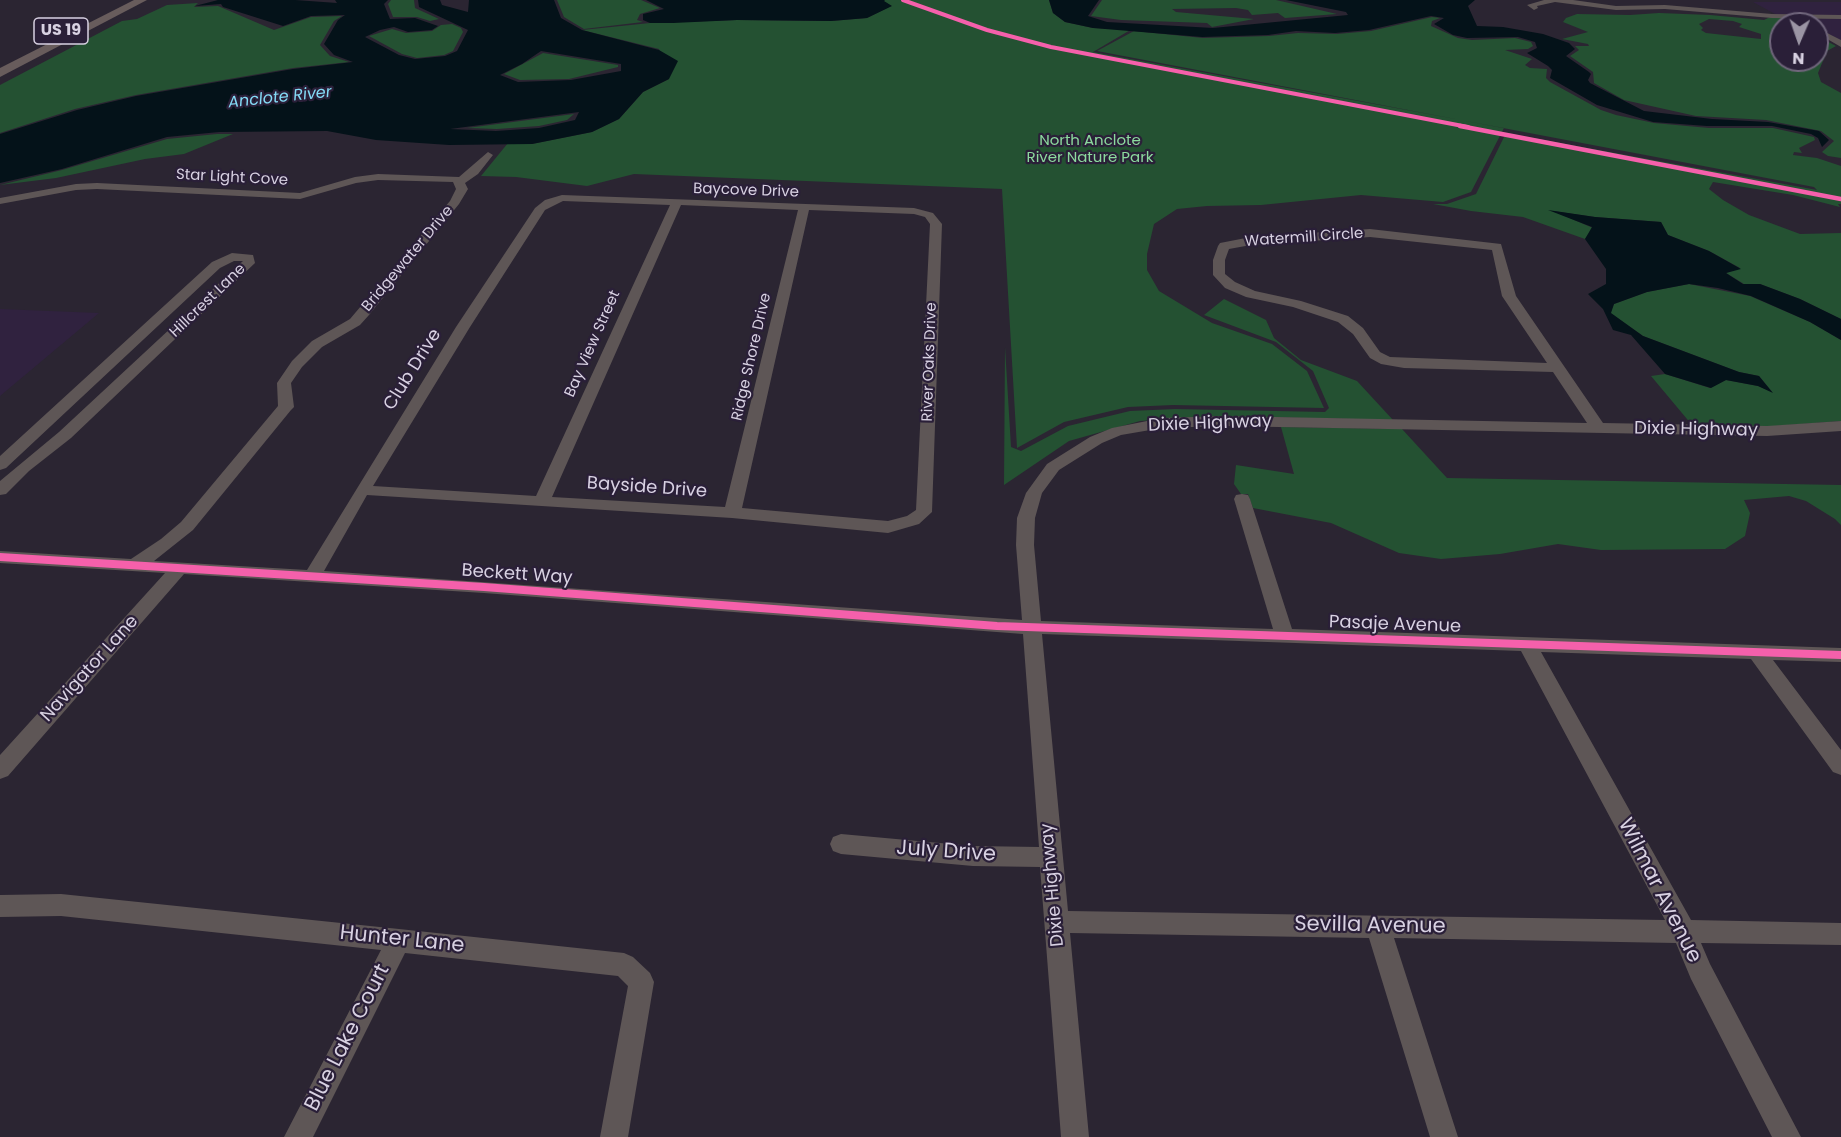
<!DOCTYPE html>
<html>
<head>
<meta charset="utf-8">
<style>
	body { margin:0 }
	#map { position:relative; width:1841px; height:1137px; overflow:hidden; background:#2b2532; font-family:Poppins,sans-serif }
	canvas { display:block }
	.north { position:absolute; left:1769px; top:12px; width:60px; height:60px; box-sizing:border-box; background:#2a1f38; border:2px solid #70667c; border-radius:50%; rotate:182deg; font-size:16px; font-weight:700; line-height:24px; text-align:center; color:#d8d1e2 }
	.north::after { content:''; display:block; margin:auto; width:21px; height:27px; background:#9b95a4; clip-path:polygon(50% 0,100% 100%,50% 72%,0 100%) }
</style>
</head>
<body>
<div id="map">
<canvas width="1841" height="1137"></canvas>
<div class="north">N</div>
</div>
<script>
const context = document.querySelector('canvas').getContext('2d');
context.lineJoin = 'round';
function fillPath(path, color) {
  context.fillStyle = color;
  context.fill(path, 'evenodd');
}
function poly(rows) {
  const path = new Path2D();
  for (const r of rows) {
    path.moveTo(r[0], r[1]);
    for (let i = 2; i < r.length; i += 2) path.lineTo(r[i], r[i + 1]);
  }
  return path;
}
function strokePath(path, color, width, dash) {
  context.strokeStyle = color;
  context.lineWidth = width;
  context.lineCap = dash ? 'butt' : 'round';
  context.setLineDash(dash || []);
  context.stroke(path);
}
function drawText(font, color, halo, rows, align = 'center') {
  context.font = font + ' Poppins,sans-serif';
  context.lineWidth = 4.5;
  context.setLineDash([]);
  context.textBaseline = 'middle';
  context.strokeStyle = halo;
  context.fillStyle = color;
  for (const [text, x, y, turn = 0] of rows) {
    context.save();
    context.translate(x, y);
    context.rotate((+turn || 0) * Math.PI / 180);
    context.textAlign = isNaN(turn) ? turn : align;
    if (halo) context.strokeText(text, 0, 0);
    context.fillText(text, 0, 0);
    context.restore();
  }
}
const built = poly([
	[1753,2,1841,2,1841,16,1777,15],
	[1800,18,1841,18,1841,41,1817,28,1817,24,1810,24],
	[0,309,99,313,0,396]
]);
const green = poly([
	[391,0,414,0,415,8,439,19,430,21,417,17,393,17,388,4],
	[557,0,641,0,660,8,640,14,637,20,643,22,584,29,564,17],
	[885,0,1049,0,1053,13,1065,22,1093,28,1132,29,1093,52,1504,128,1471,192,1443,202,1361,195,1261,205,1207,206,1177,209,1154,224,1147,254,1147,270,1159,291,1212,323,1272,344,1307,371,1324,408,1173,405,1128,407,1064,422,1017,448,1002,189,634,174,587,186,516,177,481,176,508,143,532,144,592,132,619,119,643,92,669,79,659,49,582,30,650,23,737,20,831,21,867,18,891,6,883,1],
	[1102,0,1276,0,1337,14,1285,18,1278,13,1252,15,1248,10,1236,8,1172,9,1176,12,1254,19,1212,27,1207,23,1121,20,1091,16],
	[198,3,194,7,218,6,274,30,311,17,342,16,334,21,320,45,330,56,349,62,293,68,136,95,75,109,0,133,0,85,122,21,137,19,167,5],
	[1659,13,1710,15,1764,20,1770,17,1782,17,1795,24,1781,24,1781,60,1817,60,1817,36,1836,46,1827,51,1818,73,1821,82,1841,93,1841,158,1828,156,1822,152,1834,141,1821,131,1766,120,1696,116,1624,100,1594,83,1593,72,1570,56,1579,50,1575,46,1589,46,1588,44,1562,39,1588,32,1563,22,1566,18,1577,14,1630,15],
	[1709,19,1733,21,1742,24,1739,27,1761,34,1761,39,1706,33,1701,30,1703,28,1699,24],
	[1432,17,1440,18,1432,21,1431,26,1458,38,1472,40,1515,38,1531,42,1533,46,1528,49,1505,50,1532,59,1525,65,1530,68,1547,69,1546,78,1550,82,1601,110,1616,115,1654,123,1709,128,1773,128,1814,137,1815,140,1799,148,1802,153,1794,152,1793,155,1817,158,1841,166,1841,204,1838,204,1840,207,1793,195,1713,182,1709,189,1723,200,1749,215,1800,234,1841,233,1841,319,1800,299,1760,284,1744,284,1726,273,1740,268,1709,251,1668,235,1661,222,1595,217,1553,211,1593,228,1585,239,1523,217,1471,211,1433,204,1447,204,1476,194,1506,133,1817,190,1814,187,1097,51,1134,31,1203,38,1269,36,1298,33,1337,34,1371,31],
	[452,24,461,28,463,32,453,51,444,55,417,58,402,54,369,36,392,29,406,33,432,31,441,25],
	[543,53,618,65,618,67,569,79,520,80,504,74],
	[574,114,567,120,539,126,497,129,467,128],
	[217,134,233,134,184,154,145,159,56,178,0,185,62,170,167,139],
	[1689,284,1750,296,1810,322,1841,340,1841,421,1762,427,1692,425,1651,376,1665,374,1710,388,1726,380,1758,386,1772,392,1759,376,1739,372,1643,336,1610,313,1614,304,1647,292],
	[1224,299,1266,320,1274,338,1301,360,1357,381,1393,420,1216,416,1140,421,1069,441,1004,485,1005,347,1011,447,1021,451,1068,426,1130,411,1175,409,1325,412,1329,408,1313,371,1276,342,1204,315],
	[1281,427,1402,429,1447,478,1841,485,1841,525,1835,519,1806,501,1789,496,1744,500,1750,513,1745,536,1725,549,1601,550,1558,544,1500,554,1441,559,1399,553,1331,523,1253,508,1248,494,1241,494,1234,484,1236,465,1294,474]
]);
const water = poly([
	[218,0,295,0,337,3,335,0,388,0,384,4,390,19,415,18,438,26,432,30,408,32,394,27,380,30,365,37,399,55,415,59,445,56,457,51,468,30,419,7,418,0,440,0,442,5,468,12,469,0,554,0,561,18,582,30,659,50,678,61,669,79,643,92,619,119,592,132,532,144,449,145,376,140,327,131,219,132,167,137,62,169,0,183,0,134,77,110,136,96,293,69,353,62,334,55,324,44,338,20,345,15,311,16,283,26,223,7,221,4,195,6],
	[541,51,621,64,621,71,571,80,518,82,500,75,522,64],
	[579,112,575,120,539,128,496,131,450,129],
	[646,0,885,0,884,1,892,6,867,18,831,21,737,20,673,23,650,23,643,20,643,14,664,9],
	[1049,0,1099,0,1088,16,1107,22,1213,28,1348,15,1346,12,1286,0,1475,0,1468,6,1477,26,1503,27,1543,34,1569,43,1575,49,1566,56,1589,72,1591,74,1588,80,1590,83,1644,111,1712,119,1768,122,1819,131,1829,140,1822,147,1818,138,1811,134,1772,126,1707,126,1653,122,1597,105,1550,78,1552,70,1548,66,1527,53,1537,48,1535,42,1518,37,1467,38,1453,35,1434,24,1444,18,1431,16,1369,30,1335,33,1296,31,1268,35,1202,37,1093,28,1065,22,1053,13],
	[1548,210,1595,217,1661,222,1668,235,1709,251,1741,269,1726,273,1743,284,1760,284,1800,299,1841,319,1841,340,1810,322,1751,296,1718,288,1689,284,1647,292,1614,304,1611,313,1643,336,1739,372,1759,376,1773,393,1758,386,1726,380,1711,388,1665,374,1631,335,1613,330,1603,309,1588,294,1606,284,1606,269,1585,239,1592,227]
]);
const minor = poly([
	[1544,0,1573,0,1616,6,1665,5,1772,14,1841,15,1841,19,1772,18,1665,9,1616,10,1555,2,1537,6,1538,8,1534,10,1527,5,1544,0],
	[1817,28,1841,40,1841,47,1817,33,1817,28],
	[488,152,493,155,478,174,465,183,468,189,459,204,369,315,360,325,322,347,302,367,291,383,294,407,291,410,193,530,154,561,307,570,456,327,535,208,545,200,562,195,914,208,933,213,942,224,932,512,919,524,888,533,732,518,367,495,324,571,1022,620,1016,545,1017,518,1026,493,1047,464,1090,437,1112,428,1162,418,1224,416,1587,423,1553,372,1404,368,1381,364,1370,358,1353,334,1338,322,1293,307,1246,297,1225,288,1213,275,1213,260,1218,246,1220,243,1251,237,1370,229,1501,244,1516,296,1603,423,1767,426,1841,421,1841,431,1767,436,1224,426,1162,428,1121,435,1102,443,1059,470,1042,493,1035,518,1034,545,1041,621,1273,629,1234,499,1236,495,1242,494,1248,495,1250,499,1292,629,1841,648,1841,662,1773,660,1841,750,1841,775,1833,772,1751,659,1541,652,1691,920,1841,923,1841,945,1701,943,1710,964,1801,1137,1772,1137,1691,979,1676,943,1394,938,1458,1137,1430,1137,1369,938,1070,933,1089,1137,1061,1137,1040,867,973,866,841,854,833,851,830,844,833,837,841,834,973,846,1039,847,1023,634,484,593,184,574,8,776,0,779,0,755,165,573,0,563,0,551,131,559,161,539,181,522,278,406,277,383,292,361,312,341,350,319,450,201,456,189,453,182,378,180,356,183,300,199,97,189,76,190,0,204,0,198,76,184,97,183,300,193,355,177,378,174,459,177,488,152],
	[563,201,670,205,536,496,373,486,470,327,545,210,563,201],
	[681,205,798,210,725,507,552,497,681,205],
	[809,210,914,214,925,217,930,224,916,510,907,516,888,521,742,508,809,210],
	[1370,237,1492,250,1502,296,1547,363,1390,357,1380,352,1363,328,1348,316,1301,301,1255,291,1235,282,1225,274,1225,260,1229,249,1251,245,1370,237],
	[1042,634,1521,651,1665,920,1068,911,1042,634],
	[232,253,253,255,255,263,71,438,29,471,6,494,0,495,0,481,59,432,243,261,234,261,220,268,6,468,0,470,0,456,212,262,232,253],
	[61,894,399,929,624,953,633,957,650,973,654,982,628,1137,600,1137,628,986,618,976,405,953,313,1137,284,1137,381,950,61,916,0,917,0,895,61,894]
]);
const highway = poly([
	[134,0,147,0,0,77,0,68,134,0]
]);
const cyclewayFar2 = poly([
	[903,0,987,30,1051,47,1468,127]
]);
const cyclewayFar1 = poly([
	[1460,126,1841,199]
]);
const cycleway = poly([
	[0,557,484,587,997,626,1841,655]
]);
const farParknames = [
	["North Anclote",1090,141],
	["River Nature Park",1090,158]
];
const farStreetnames = [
	["Star Light Cove",232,178,3],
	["Baycove Drive",746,191,2],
	["Watermill Circle",1304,238,-4],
	["Bridgewater Drive",408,259,-50],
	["Hillcrest Lane",208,301,-44],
	["Bay View Street",593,344,-66],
	["Ridge Shore Drive",752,357,-77],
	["River Oaks Drive",930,362,-88]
];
const shields = [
	[61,31,54]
];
const shieldNames = [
	["US 19",61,31]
];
const farWaternames = [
	["Anclote River",280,98,-6]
];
const streetNames = [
	["Club Drive",413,370,-58],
	["Dixie Highway",1210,424,-2],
	["Dixie Highway",1696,430,1],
	["Bayside Drive",647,488,4],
	["Beckett Way",517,575,4],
	["Pasaje Avenue",1395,625,2],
	["Navigator Lane",90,669,-48],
	["Dixie Highway",1053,885,-95]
];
const nearStreetnames = [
	["July Drive",946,852,4],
	["Wilmar Avenue",1659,891,63],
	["Sevilla Avenue",1370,926,1],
	["Hunter Lane",402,940,6],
	["Blue Lake Court",348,1038,-63]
];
fillPath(built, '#30223f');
fillPath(green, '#245132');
fillPath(water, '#041219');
fillPath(minor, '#5e5656');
fillPath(highway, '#685c5c');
strokePath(cyclewayFar2, '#f560ab', 4);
strokePath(cyclewayFar1, '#f560ab', 4.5);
strokePath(cycleway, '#f560ab', 8);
drawText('15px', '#8cda9e', '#2a1f38', farParknames);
drawText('15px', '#d8d1e2', '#2a1f38', farStreetnames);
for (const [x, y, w] of shields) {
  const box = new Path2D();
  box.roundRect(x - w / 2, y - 13, w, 26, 4.5);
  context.fillStyle = '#2a1f38';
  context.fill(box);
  strokePath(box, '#d8d1e2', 1.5);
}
drawText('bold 16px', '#d8d1e2', null, shieldNames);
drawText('italic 16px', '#84dbf6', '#2a1f38', farWaternames);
drawText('18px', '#d8d1e2', '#2a1f38', streetNames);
drawText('21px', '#d8d1e2', '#2a1f38', nearStreetnames);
</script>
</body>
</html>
